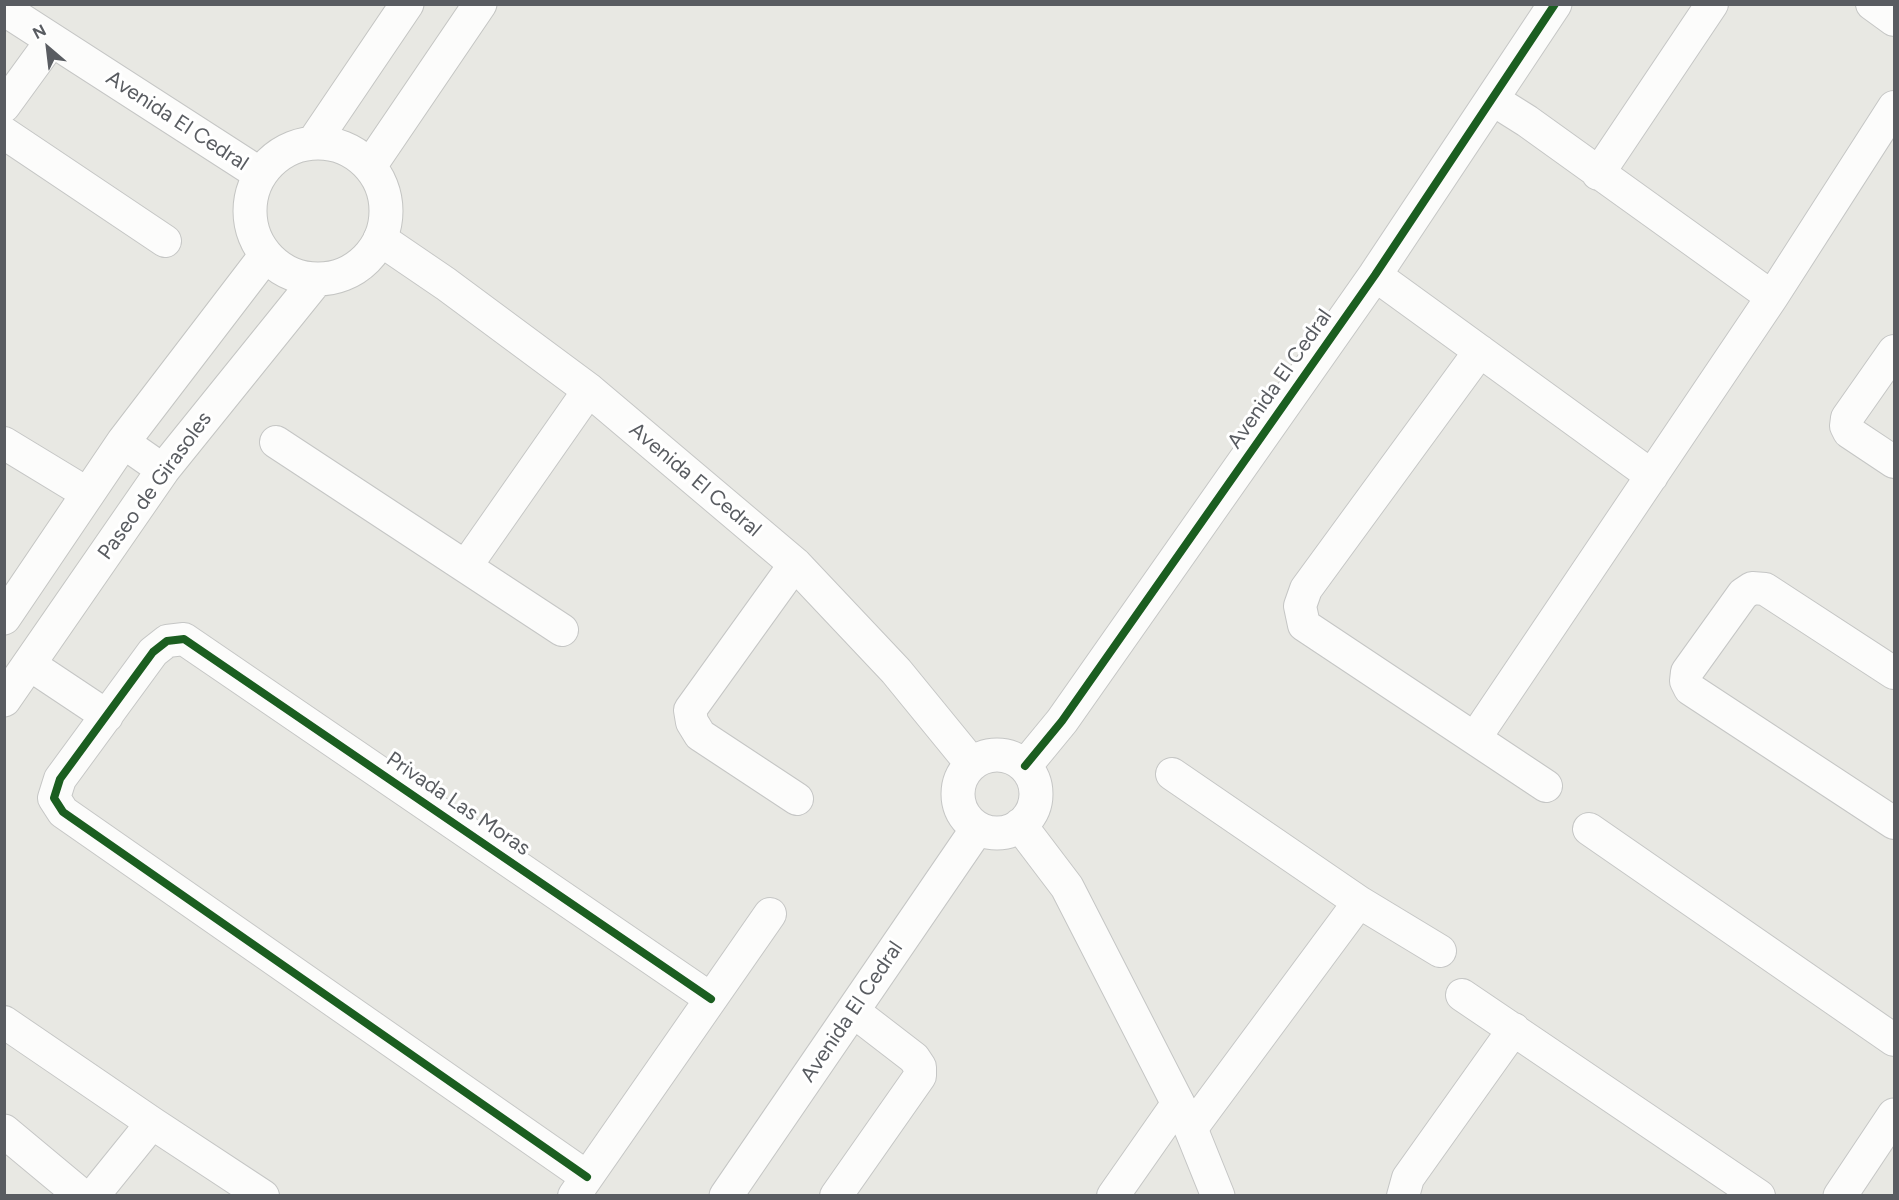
<!DOCTYPE html>
<html>
<head>
<meta charset="utf-8">
<style>
	body { margin:0 }
	#map { position:relative; width:1899px; height:1200px; overflow:hidden; background:#e8e8e3; font-family:Figtree,sans-serif }
	canvas { display:block }
	.frame { position:absolute; inset:0; border:6px solid #595c61; pointer-events:none }
	.north { position:absolute; left:18px; top:18px; width:60px; height:60px; -webkit-text-stroke:4px #fff; paint-order:stroke; rotate:332deg; font-size:16px; font-weight:700; line-height:24px; text-align:center; color:#595c61 }
	.north::after { content:''; display:block; margin:auto; width:21px; height:27px; background:#595c61; clip-path:polygon(50% 0,100% 100%,50% 72%,0 100%) }
</style>
</head>
<body>
<div id="map">
<canvas width="1899" height="1200"></canvas>
<div class="frame"></div>
<div class="north">N</div>
</div>
<script>
const context = document.querySelector('canvas').getContext('2d');
context.lineJoin = 'round';
function poly(rows) {
  const path = new Path2D();
  for (const r of rows) {
    if (r.length === 3) {
      path.moveTo(r[0] + r[2], r[1]);
      path.arc(r[0], r[1], r[2], 0, 2 * Math.PI);
      continue;
    }
    path.moveTo(r[0], r[1]);
    for (let i = 2; i < r.length; i += 2) path.lineTo(r[i], r[i + 1]);
  }
  return path;
}
function strokePath(path, color, width, dash) {
  context.strokeStyle = color;
  context.lineWidth = width;
  context.lineCap = dash ? 'butt' : 'round';
  context.setLineDash(dash || []);
  context.stroke(path);
}
function drawText(font, color, halo, rows, align = 'center') {
  context.font = font + ' Figtree,sans-serif';
  context.lineWidth = 6;
  context.setLineDash([]);
  context.textBaseline = 'middle';
  context.strokeStyle = halo;
  context.fillStyle = color;
  for (const [text, x, y, turn = 0] of rows) {
    context.save();
    context.translate(x, y);
    context.rotate((+turn || 0) * Math.PI / 180);
    context.textAlign = isNaN(turn) ? turn : align;
    if (halo) context.strokeText(text, 0, 0);
    context.fillText(text, 0, 0);
    context.restore();
  }
}
const minor = poly([
	[1872,4,1894,20],
	[1492,99,1527,121,1772,297],
	[4,106,52,40],
	[4,133,165,241],
	[1598,174,1712,4],
	[1375,275,1652,476],
	[1480,351,1306,589,1300,606,1304,625,1546,786],
	[1894,351,1847,418,1846,426,1849,432,1894,462],
	[123,442,163,470],
	[276,442,562,630],
	[4,443,88,494],
	[795,564,690,710,692,722,700,735,797,799],
	[466,566,589,390],
	[29,664,107,716],
	[1894,673,1765,589,1752,588,1743,594,1687,672,1686,681,1690,689,1894,823],
	[1475,738,1772,297,1894,107],
	[1172,774,1359,902,1440,951],
	[1589,829,1894,1040],
	[1462,995,1759,1196],
	[4,1022,152,1123,263,1196],
	[1191,1129,1359,902],
	[587,1177,63,812,54,798,60,779,153,652,167,641,184,639,711,999],
	[93,1196,152,1123],
	[574,1196,770,914],
	[836,1196,920,1076,920,1067,914,1058,853,1011],
	[1113,1196,1178,1103],
	[1403,1196,1408,1178,1514,1029]
]);
const tertiary = poly([
	[4,9,260,174],
	[380,239,446,284,589,390,795,564,896,671,972,764],
	[997,794,39],
	[1025,766,1062,721,1375,275,1555,4],
	[1020,825,1067,887,1191,1129,1218,1196],
	[4,1131,82,1196],
	[726,1196,977,829],
	[1840,1196,1894,1115]
]);
const secondary = poly([
	[313,143,407,4],
	[318,211,68],
	[370,166,480,4],
	[4,618,123,442,266,255],
	[4,700,163,470,317,279]
]);
const cycleway = poly([
	[1025,766,1062,721,1375,275,1555,4],
	[587,1177,63,812,54,798,60,779,153,652,167,641,184,639,711,999]
]);
const streetNames = [
	["Avenida El Cedral",177,121,33],
	["Avenida El Cedral",1280,379,-55],
	["Avenida El Cedral",695,480,40],
	["Paseo de Girasoles",155,486,-54],
	["Privada Las Moras",458,804,34],
	["Avenida El Cedral",852,1012,-56]
];
strokePath(minor, '#c5c6c5', 34);
strokePath(tertiary, '#c5c6c5', 35);
strokePath(secondary, '#c4c5c3', 35);
strokePath(minor, '#fcfcfb', 32);
strokePath(tertiary, '#fcfcfb', 33);
strokePath(secondary, '#fcfcfb', 33);
strokePath(cycleway, '#1b5e20', 8);
drawText('21px', '#595c61', '#fff', streetNames);
</script>
</body>
</html>
